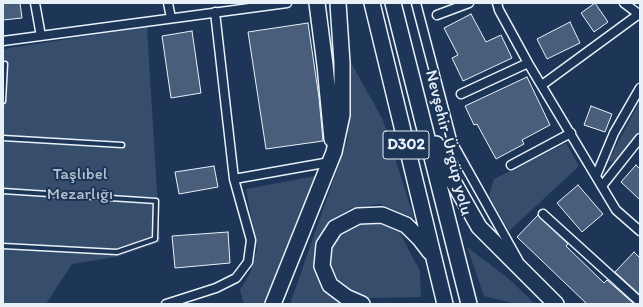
<!DOCTYPE html>
<html>
<head>
<meta charset="utf-8">
<style>
	body { margin:0 }
	#map { position:relative; width:643px; height:307px; overflow:hidden; background:#1d3557; font-family:Itim,sans-serif }
	canvas { display:block }
	.frame { position:absolute; inset:0; border:4px solid #e8f1f8; pointer-events:none }
</style>
</head>
<body>
<div id="map">
<canvas width="643" height="307"></canvas>
<div class="frame"></div>
</div>
<script>
const context = document.querySelector('canvas').getContext('2d');
context.lineJoin = 'round';
function fillPath(path, color) {
  context.fillStyle = color;
  context.fill(path, 'evenodd');
}
function poly(rows) {
  const path = new Path2D();
  for (const r of rows) {
    path.moveTo(r[0], r[1]);
    for (let i = 2; i < r.length; i += 2) path.lineTo(r[i], r[i + 1]);
  }
  return path;
}
function strokePath(path, color, width, dash) {
  context.strokeStyle = color;
  context.lineWidth = width;
  context.lineCap = dash ? 'butt' : 'round';
  context.setLineDash(dash || []);
  context.stroke(path);
}
function drawText(font, color, halo, rows, align = 'center') {
  context.font = font + ' Itim,sans-serif';
  context.lineWidth = 4;
  context.setLineDash([]);
  context.textBaseline = 'middle';
  context.strokeStyle = halo;
  context.fillStyle = color;
  for (const [text, x, y, turn = 0] of rows) {
    context.save();
    context.translate(x, y);
    context.rotate((+turn || 0) * Math.PI / 180);
    context.textAlign = isNaN(turn) ? turn : align;
    if (halo) context.strokeText(text, 0, 0);
    context.fillText(text, 0, 0);
    context.restore();
  }
}
const green = poly([
	[147,27,160,242,116,257,72,264,46,304,3,304,3,49],
	[350,61,383,120,414,218,380,204,351,208,330,221,320,239,324,284,340,304,290,304,348,138,341,64],
	[640,101,640,130,614,163,608,161],
	[566,143,579,166,509,231,489,196,494,179],
	[320,175,270,304,244,304,240,290,250,273,257,249,246,189],
	[380,224,400,233,420,271,421,297,370,298,350,289,338,279,331,265,332,248,341,235,361,225],
	[467,247,509,279,535,304,517,304,484,296]
]);
const building = poly([
	[3,3,20,3,22,18,3,20,3,3],
	[595,3,608,22,594,32,581,13,595,3],
	[471,14,486,42,501,35,512,58,463,81,452,58,458,55,444,28,471,14],
	[570,22,580,43,547,59,537,39,570,22],
	[308,23,319,98,323,141,266,149,248,32,308,23],
	[192,31,201,93,171,98,162,36,192,31],
	[527,77,550,125,522,140,524,144,496,159,477,124,474,125,465,106,527,77],
	[591,106,612,114,605,132,584,125,591,106],
	[636,165,640,169,640,200,621,182,636,165],
	[214,166,218,187,179,194,175,172,214,166],
	[578,185,603,214,582,232,557,203,578,185],
	[538,215,568,244,566,246,604,283,607,280,634,304,587,304,517,237,538,215],
	[228,232,230,263,175,268,172,236,228,232],
	[634,252,640,258,640,295,615,272,634,252]
]);
const lane = poly([
	[3,101,5,64],
	[3,138,122,145],
	[3,191,156,201,155,239,117,252,3,246]
]);
const street = poly([
	[35,3,41,36],
	[168,3,171,18],
	[416,3,453,144,518,260],
	[497,3,499,10,528,63,616,210,640,231],
	[624,3,640,15],
	[437,15,469,3],
	[3,41,287,3],
	[542,85,639,14],
	[461,94,528,63],
	[511,165,571,133],
	[596,176,614,133,640,88],
	[234,179,330,162],
	[602,186,640,138],
	[543,214,640,302],
	[166,304,216,288,236,278,248,262,251,240,234,179,215,12]
]);
const highway = poly([
	[317,3,325,65,332,139],
	[372,3,445,304],
	[393,3,469,304],
	[436,144,450,176,479,227,556,304],
	[273,304,334,152,342,115,342,63,338,3],
	[362,304,346,297,330,285,322,266,324,245,335,228,358,216,382,215,406,225,420,239,430,252]
]);
const shields = [
	[406,145,46]
];
const shieldNames = [
	["D302",406,145]
];
const streetNames = [
	["Nevşehir-Ürgüp yolu",448,143,76]
];
const parkNames = [
	["Taşlıbel",80,175],
	["Mezarlığı",80,195]
];
fillPath(green, '#374d6c');
fillPath(building, '#495e7a');
strokePath(building, '#e8f1f8', 1);
strokePath(lane, '#e8f1f8', 7);
strokePath(street, '#e8f1f8', 11);
strokePath(highway, '#e8f1f8', 18);
strokePath(lane, '#1d3557', 4);
strokePath(street, '#1d3557', 8);
strokePath(highway, '#1d3557', 15);
for (const [x, y, w] of shields) {
  const box = new Path2D();
  box.roundRect(x - w / 2, y - 14, w, 28, 3);
  context.fillStyle = '#1d3557';
  context.fill(box);
  strokePath(box, '#e8f1f8', 1);
}
drawText('bold 16px', '#e8f1f8', null, shieldNames);
drawText('17px', '#e8f1f8', '#1d3557', streetNames);
drawText('17px', '#b3c0ce', '#1d3557', parkNames);
</script>
</body>
</html>
